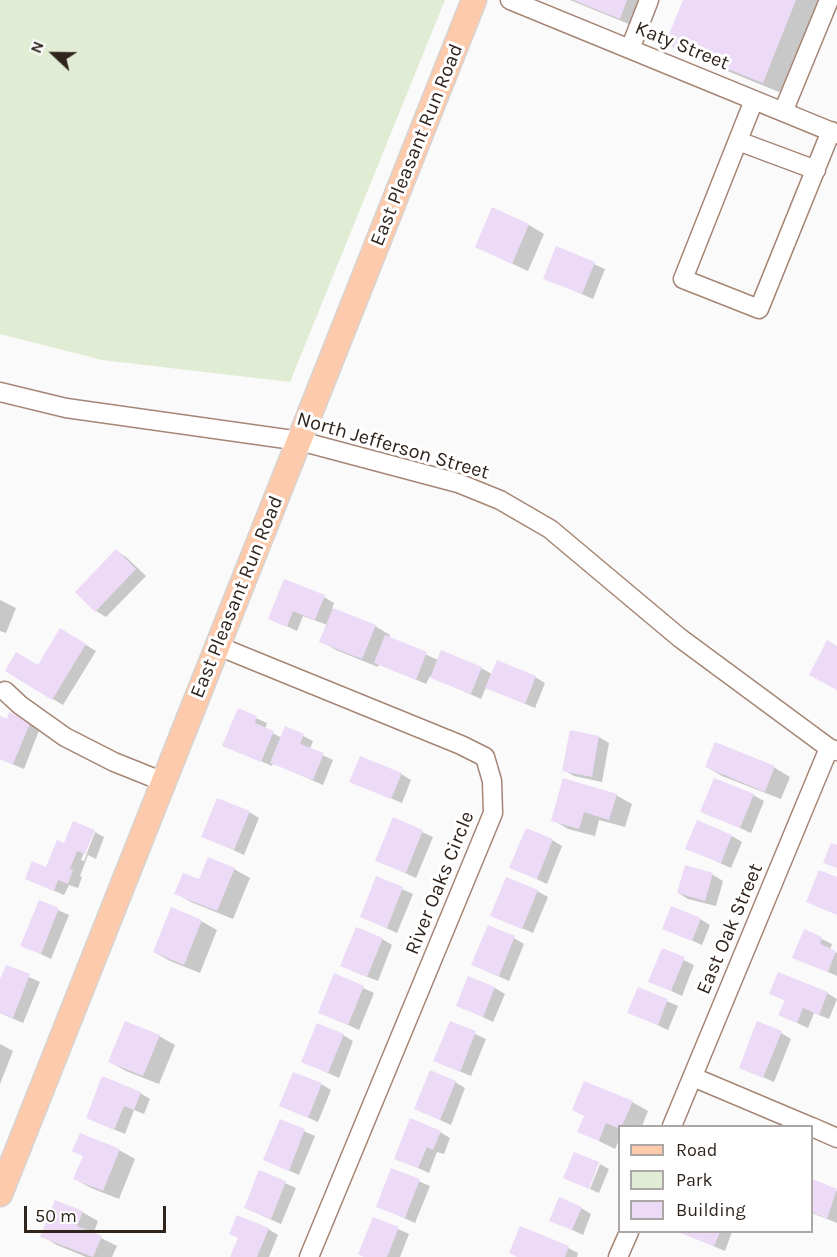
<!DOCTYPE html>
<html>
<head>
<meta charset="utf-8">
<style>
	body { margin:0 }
	#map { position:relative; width:837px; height:1257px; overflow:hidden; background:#fafafa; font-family:Karla,sans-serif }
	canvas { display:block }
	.legend { position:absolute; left:618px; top:1125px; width:195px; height:108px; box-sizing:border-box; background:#fff; border:2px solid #aca7a5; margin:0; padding:8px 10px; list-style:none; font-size:18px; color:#30241d }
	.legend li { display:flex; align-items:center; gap:12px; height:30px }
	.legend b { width:30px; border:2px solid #aca7a5 }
	.north { position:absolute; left:24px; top:24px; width:60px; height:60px; -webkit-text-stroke:4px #fff; paint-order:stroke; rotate:292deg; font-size:16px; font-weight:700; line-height:24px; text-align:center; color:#30241d }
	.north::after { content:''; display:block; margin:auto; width:21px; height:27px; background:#30241d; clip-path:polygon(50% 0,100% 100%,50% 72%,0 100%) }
	.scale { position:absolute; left:24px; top:1206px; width:142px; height:27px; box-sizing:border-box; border:3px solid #30241d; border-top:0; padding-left:8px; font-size:18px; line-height:21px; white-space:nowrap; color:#30241d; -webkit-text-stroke:4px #fff; paint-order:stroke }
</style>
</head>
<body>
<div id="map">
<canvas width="837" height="1257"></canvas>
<ul class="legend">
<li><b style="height:8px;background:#fdcbab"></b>Road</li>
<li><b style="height:16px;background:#e0edd4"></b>Park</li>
<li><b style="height:16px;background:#ecdaf7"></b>Building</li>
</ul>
<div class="north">N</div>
<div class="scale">50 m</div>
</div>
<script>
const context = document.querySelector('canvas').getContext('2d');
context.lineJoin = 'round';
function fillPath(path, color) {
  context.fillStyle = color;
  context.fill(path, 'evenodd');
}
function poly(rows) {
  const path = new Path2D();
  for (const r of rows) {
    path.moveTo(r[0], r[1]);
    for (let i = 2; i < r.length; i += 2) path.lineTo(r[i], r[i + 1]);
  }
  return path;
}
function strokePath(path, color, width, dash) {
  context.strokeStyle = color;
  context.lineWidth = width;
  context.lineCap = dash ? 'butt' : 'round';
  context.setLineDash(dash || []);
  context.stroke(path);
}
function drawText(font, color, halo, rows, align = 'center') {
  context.font = font + ' Karla,sans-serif';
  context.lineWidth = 6;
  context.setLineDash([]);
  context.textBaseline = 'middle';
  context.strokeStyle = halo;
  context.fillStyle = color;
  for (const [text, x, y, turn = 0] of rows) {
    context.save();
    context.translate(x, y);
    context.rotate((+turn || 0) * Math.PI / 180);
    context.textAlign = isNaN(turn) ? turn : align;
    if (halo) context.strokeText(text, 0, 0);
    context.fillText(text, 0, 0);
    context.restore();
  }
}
const green = poly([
	[0,0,445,0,290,382,102,360,0,334]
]);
const shadow = poly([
	[570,0,652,0,641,29],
	[685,0,821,0,784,94,688,55,667,43],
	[529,225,544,234,528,271,476,247],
	[557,248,605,269,593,299,545,278],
	[116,551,126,557,146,576,106,617,96,611,77,592],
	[324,597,334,603,332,609,375,626,390,635,389,638,438,660,481,668,492,674,535,677,545,683,535,708,486,687,481,699,430,676,426,684,379,664,378,667,336,650,321,641,327,625,303,616,297,631,269,618],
	[0,600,16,608,6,633,0,631],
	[61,630,96,651,63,705,7,671,38,667],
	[238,710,267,723,265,729,282,738,303,736,313,741,310,749,333,760,323,785,273,763,272,766,224,745],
	[0,718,7,721,30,722,40,728,24,769,0,759],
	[599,737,609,743,602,782,574,776,564,770],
	[716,744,775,768,790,777,781,799,722,776,707,767],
	[401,774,411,780,402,803,351,781],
	[616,795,632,804,625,827,599,820,595,836,568,829,553,820],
	[753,795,764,801,751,833,702,811],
	[249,812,259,818,244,855,203,836],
	[394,819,433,837,416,878,377,860],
	[93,831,81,860,84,861,95,832,104,837,96,859,88,855,80,876,82,877,78,888,69,885,64,895,27,879,47,869],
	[732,836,742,842,731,868,687,848],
	[552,840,562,846,547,884,511,867],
	[686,867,713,875,723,881,716,906,688,899,678,893],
	[234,869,250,878,233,919,191,902,176,893],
	[377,878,413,894,397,933,362,917],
	[537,891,548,897,533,933,492,915],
	[40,902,69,915,51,959,22,945],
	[700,919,710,925,702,945,664,928],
	[201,921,217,930,200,973,170,961,154,952],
	[805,931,832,944,830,950,837,953,837,976,794,957],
	[514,938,524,944,509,981,473,965],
	[382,939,392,945,378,981,352,971],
	[663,950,694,965,682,996,650,981],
	[7,967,40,982,23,1023,0,1013,0,983],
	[335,975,374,993,359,1030,320,1012],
	[495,988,505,994,493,1022,458,1005],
	[639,989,678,1006,668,1030,629,1012],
	[771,993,827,993,837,999,829,1019,814,1013,808,1028,780,1015,786,1001],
	[451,1023,486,1039,471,1076,435,1061],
	[781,1033,791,1039,774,1082,740,1067],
	[343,1035,353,1041,339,1078,303,1062],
	[159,1036,175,1045,159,1084,126,1071,110,1062],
	[0,1044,13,1051,0,1084],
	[455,1082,465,1088,451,1125,416,1109],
	[585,1083,632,1102,648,1111,642,1126,620,1126,620,1138,615,1149,579,1131,586,1117],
	[321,1084,331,1090,318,1122,281,1106],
	[140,1093,150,1099,144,1114,134,1110,125,1134,87,1118],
	[281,1121,315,1136,299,1175,265,1160],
	[440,1132,450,1138,444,1154,437,1152,429,1173,396,1158],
	[119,1150,135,1159,119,1199,91,1188,75,1179],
	[600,1164,609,1169,599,1193,590,1189],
	[392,1170,430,1186,415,1223,378,1206],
	[260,1172,296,1188,281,1224,245,1208],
	[812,1181,837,1191,837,1223,812,1213],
	[581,1208,591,1214,583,1235,551,1220],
	[82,1212,98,1221,93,1234,117,1246,112,1257,86,1257,57,1245,42,1236],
	[374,1218,409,1234,400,1257,365,1257],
	[268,1229,278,1235,269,1257,232,1257],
	[680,1232,732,1232,725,1251],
	[568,1248,578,1253,577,1257,518,1257]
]);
const building = poly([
	[573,0,627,0,620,19],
	[683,0,796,0,763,83,665,44],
	[492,207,529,224,512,264,475,247],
	[556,246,595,262,582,294,543,279],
	[116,549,136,569,95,612,75,592],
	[284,579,325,595,315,620,293,611,287,627,268,619],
	[333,608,376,625,362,659,319,642],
	[60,628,86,644,52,700,5,671,16,652,38,665],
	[385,635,427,652,416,680,374,663],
	[827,640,837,646,837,690,809,675],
	[441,650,482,667,471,694,430,678],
	[497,660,536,676,525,704,485,688],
	[238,708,257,716,255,723,274,731,261,762,222,746],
	[9,712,31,721,13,764,0,759,0,716,7,719],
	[285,726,304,734,300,744,324,753,313,780,270,763],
	[570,730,599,736,592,777,562,771],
	[715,742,775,766,765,792,705,767],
	[360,756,402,773,391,799,349,782],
	[563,778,617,794,609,820,584,812,579,829,551,821],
	[714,778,754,794,740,828,700,812],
	[217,798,250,811,234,850,201,837],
	[393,817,423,830,406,873,375,861],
	[697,820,732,835,721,863,685,849],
	[73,821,95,830,85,854,77,851,70,869,73,870,68,884,58,880,54,891,25,879,32,861,46,867,57,840,64,843],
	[526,828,553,839,537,879,509,868],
	[831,843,837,845,837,868,823,863],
	[208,857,235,868,217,911,174,894,183,873,199,879],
	[685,865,713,873,705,901,677,893],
	[819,870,837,877,837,915,806,902],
	[376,876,403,887,387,928,360,917],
	[506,877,538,890,522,929,490,916],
	[39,900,59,908,41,954,20,946],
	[671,906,701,918,692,941,662,929],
	[171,907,202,920,184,965,153,952],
	[488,925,515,936,499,976,471,965],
	[356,927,383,938,367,977,340,966],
	[804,929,822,937,820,944,836,951,828,972,792,958],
	[662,948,685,957,671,991,648,982],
	[6,965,30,974,13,1018,0,1013,0,979],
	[778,972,828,992,819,1015,803,1008,797,1023,778,1015,785,1000,769,994],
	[334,973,364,986,348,1025,318,1013],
	[468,976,495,987,483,1017,456,1006],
	[638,987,668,999,658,1025,627,1013],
	[125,1021,160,1035,143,1076,108,1062],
	[450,1021,476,1031,460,1072,433,1061],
	[757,1021,782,1031,763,1078,739,1068],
	[317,1023,344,1034,328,1073,301,1062],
	[430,1070,456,1081,440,1120,414,1109],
	[293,1072,322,1083,308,1118,279,1106],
	[102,1076,141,1092,134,1110,124,1106,114,1130,86,1118],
	[584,1081,633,1101,622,1126,620,1126,620,1129,606,1123,599,1141,577,1132,584,1116,572,1110],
	[410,1118,441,1131,433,1150,427,1147,418,1168,394,1159],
	[280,1119,305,1129,289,1171,263,1160],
	[80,1133,120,1149,103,1191,73,1179,83,1156,72,1151],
	[574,1152,599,1162,589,1189,563,1178],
	[391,1168,420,1179,405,1218,376,1207],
	[259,1170,286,1181,271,1219,244,1208],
	[812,1179,837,1189,827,1219,812,1212],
	[559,1197,582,1207,572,1230,549,1221],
	[55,1200,83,1211,77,1226,102,1236,93,1257,40,1237],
	[237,1215,269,1228,257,1257,230,1257,238,1238,229,1234],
	[373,1217,399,1227,387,1257,364,1257,358,1254],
	[520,1226,569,1246,565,1257,517,1257,509,1253],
	[678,1232,720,1232,714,1246]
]);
const minor = poly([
	[510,0,837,134],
	[630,49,649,0],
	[754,100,683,279,759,309,831,131],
	[783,112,829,0],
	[738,141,816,170],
	[0,392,66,408,300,441,458,483,500,500,550,529,680,638,829,748,837,751],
	[218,646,461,745,485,757,492,781,493,813,309,1257],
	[5,691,20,705,65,737,114,762,164,782],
	[693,1077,809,1126],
	[672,1126,829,748],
	[812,1127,837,1138],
	[618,1257,629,1232]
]);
const major = poly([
	[0,1194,474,0]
]);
const streetNames = [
	["Katy Street",682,46,22],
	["East Pleasant Run Road",417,145,-68],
	["North Jefferson Street",393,446,16],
	["East Pleasant Run Road",237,597,-68],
	["River Oaks Circle",440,883,-68],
	["East Oak Street",730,929,-67]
];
fillPath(green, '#e0edd4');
fillPath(shadow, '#0003');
fillPath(building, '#ecdaf7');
strokePath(minor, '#a58675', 21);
strokePath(major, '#d6d3d2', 27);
strokePath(minor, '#fff', 18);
strokePath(major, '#fdcbab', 24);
drawText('20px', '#30241d', '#fff', streetNames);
</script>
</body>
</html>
